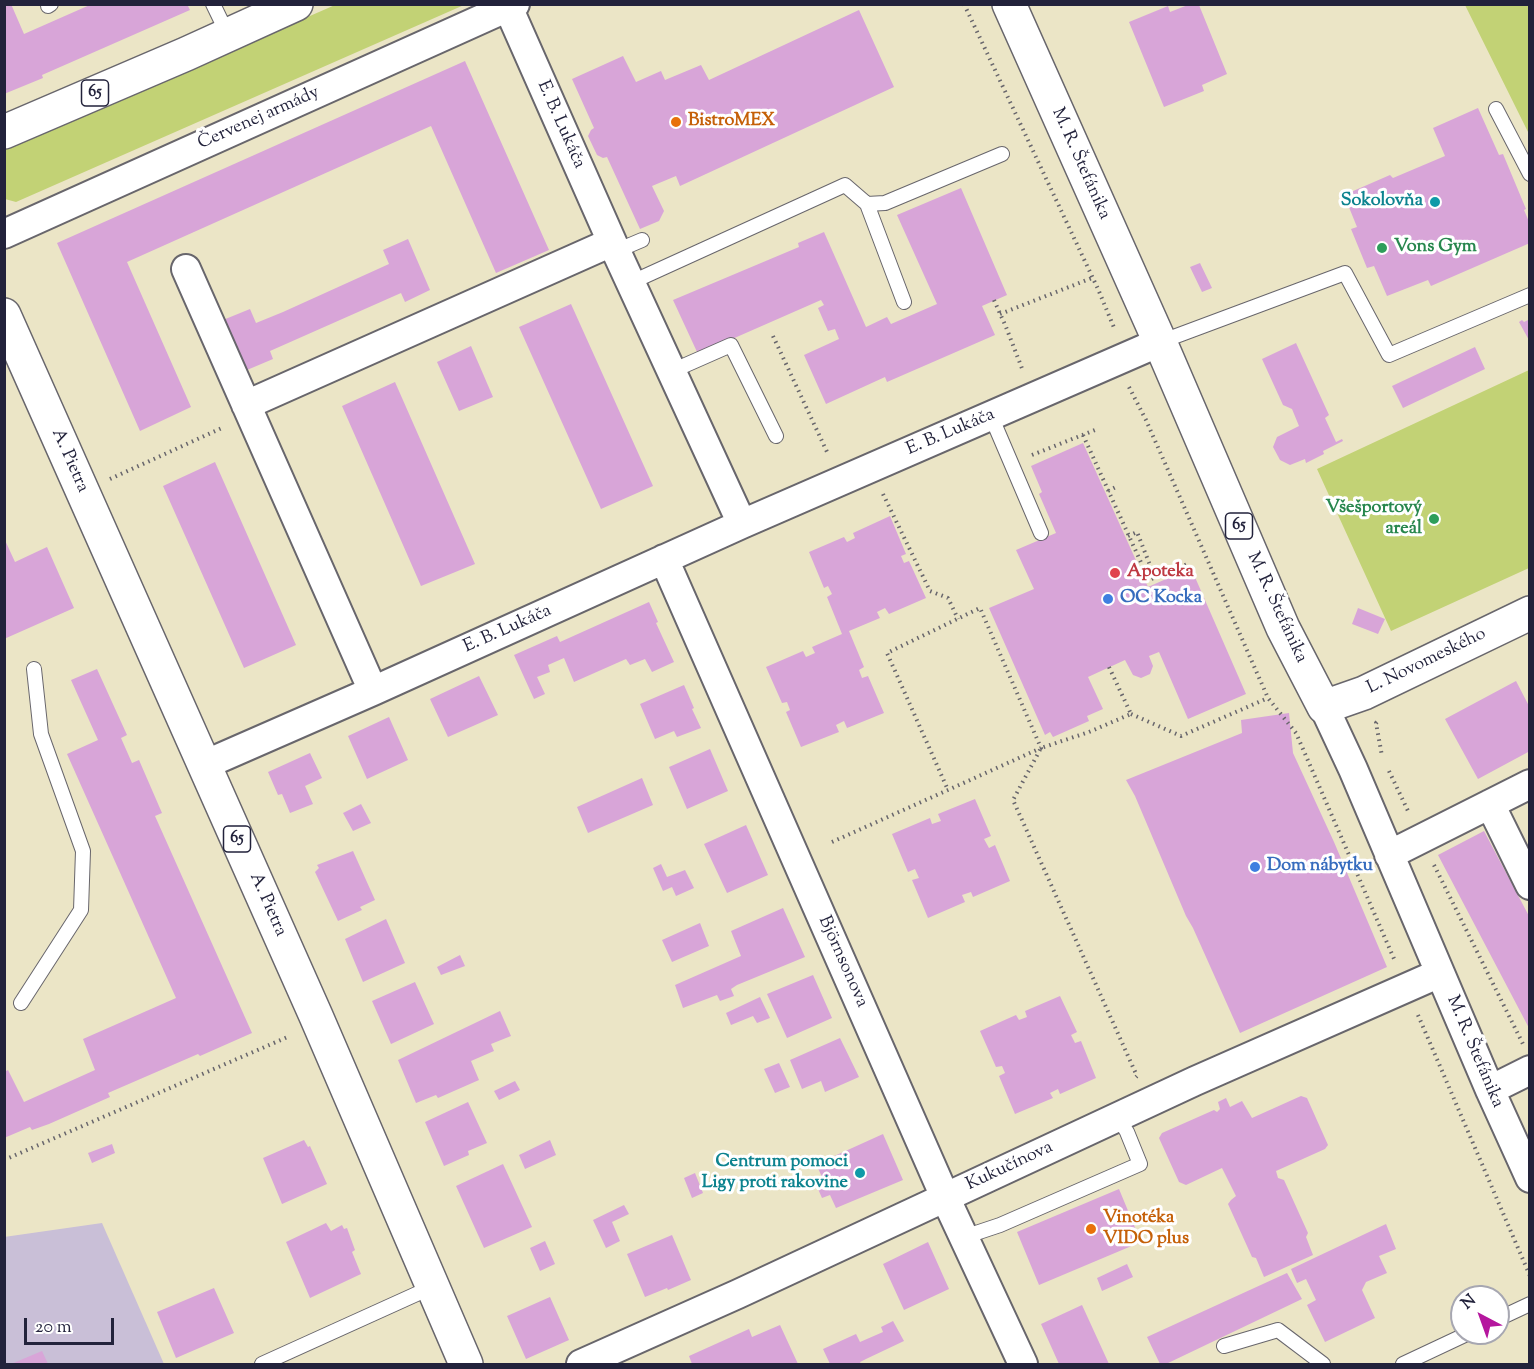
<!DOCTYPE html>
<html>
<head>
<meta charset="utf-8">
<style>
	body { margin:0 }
	#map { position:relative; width:1534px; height:1369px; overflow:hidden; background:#ebe5c6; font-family:"Sorts Mill Goudy",serif }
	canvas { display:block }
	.frame { position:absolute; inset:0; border:6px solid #22223b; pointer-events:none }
	.north { position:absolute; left:1450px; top:1285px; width:60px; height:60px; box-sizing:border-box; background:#fff; border:2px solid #a7a7b1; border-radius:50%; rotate:319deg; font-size:16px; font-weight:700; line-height:24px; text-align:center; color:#22223b }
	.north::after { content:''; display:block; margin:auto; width:21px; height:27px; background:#b5179e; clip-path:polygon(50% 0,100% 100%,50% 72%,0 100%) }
	.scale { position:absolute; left:24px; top:1318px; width:90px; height:27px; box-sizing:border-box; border:3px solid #22223b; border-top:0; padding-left:8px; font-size:18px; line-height:21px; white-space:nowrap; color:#22223b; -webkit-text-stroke:4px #fff; paint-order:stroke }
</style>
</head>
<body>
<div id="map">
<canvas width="1534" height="1369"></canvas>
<div class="frame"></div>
<div class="north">N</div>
<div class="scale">20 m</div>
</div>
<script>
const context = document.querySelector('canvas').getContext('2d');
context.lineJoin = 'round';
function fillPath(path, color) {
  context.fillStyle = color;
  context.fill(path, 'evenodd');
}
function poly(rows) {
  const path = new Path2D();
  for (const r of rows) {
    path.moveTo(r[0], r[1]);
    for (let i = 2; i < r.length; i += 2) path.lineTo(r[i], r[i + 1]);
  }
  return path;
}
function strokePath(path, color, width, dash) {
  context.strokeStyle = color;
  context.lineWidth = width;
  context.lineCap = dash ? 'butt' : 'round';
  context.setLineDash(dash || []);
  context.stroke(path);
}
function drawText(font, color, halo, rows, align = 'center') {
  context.font = font + ' "Sorts Mill Goudy",serif';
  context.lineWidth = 6;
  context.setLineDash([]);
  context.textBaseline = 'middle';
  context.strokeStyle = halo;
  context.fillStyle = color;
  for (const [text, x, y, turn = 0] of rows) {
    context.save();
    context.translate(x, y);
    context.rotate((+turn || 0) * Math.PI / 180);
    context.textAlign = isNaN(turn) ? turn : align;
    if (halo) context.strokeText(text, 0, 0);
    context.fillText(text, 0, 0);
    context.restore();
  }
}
const industrial = poly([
	[102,1223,164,1364,5,1364,4,1237]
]);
const green = poly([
	[335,5,464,5,16,202,5,199,4,150],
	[1465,5,1529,5,1529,134],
	[1529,370,1529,568,1391,631,1317,469]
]);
const building = poly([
	[4,4,11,4,24,34,92,4,187,4,190,10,42,75,43,78,4,94],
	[1188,5,1199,5,1227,74,1202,85,1204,91,1164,107,1129,22,1168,6,1170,12],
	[859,10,894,87,680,186,676,176,652,186,664,211,659,221,640,229,607,157,603,158,597,155,588,136,591,130,594,128,572,79,623,56,636,82,661,71,665,80,701,65,709,80],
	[465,61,549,250,496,273,431,126,377,150,127,262,191,407,140,431,57,243],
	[1478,108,1499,155,1503,154,1526,209,1524,210,1530,224,1530,243,1431,286,1428,280,1387,296,1374,266,1367,268,1351,229,1357,227,1344,195,1390,175,1393,178,1445,156,1433,128],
	[961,188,1007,295,982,306,995,335,887,382,885,377,826,404,804,355,839,339,835,329,828,331,818,308,824,305,821,300,698,354,673,300,799,247,798,243,824,232,866,327,887,317,891,324,937,304,897,215],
	[408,239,430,290,405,302,401,293,270,351,273,359,247,370,223,320,250,309,256,323,283,312,389,264,383,250],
	[1200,263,1212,288,1202,292,1190,267],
	[571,304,653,486,601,509,519,327],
	[1530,319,1530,342,1519,322,1522,320,1524,322],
	[1296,343,1329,415,1325,418,1336,442,1342,439,1343,441,1323,451,1324,454,1306,463,1305,459,1290,465,1280,460,1273,447,1277,437,1299,426,1292,409,1283,405,1262,359],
	[471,346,493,397,459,411,437,362],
	[1475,347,1485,369,1403,408,1392,386],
	[395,382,475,564,421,586,342,406],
	[1083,443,1148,587,1191,568,1246,694,1188,719,1159,652,1149,656,1153,666,1150,674,1141,678,1133,675,1125,660,1088,677,1103,709,1087,716,1089,721,1053,737,1050,732,1045,735,989,608,1034,589,1016,550,1056,533,1039,494,1042,492,1031,466],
	[215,462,296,645,244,668,163,486],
	[890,516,906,554,901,556,904,563,909,561,926,598,889,614,885,608,877,612,880,618,849,631,864,667,859,670,862,678,868,676,884,713,847,728,844,721,836,725,839,732,801,747,786,712,790,710,787,702,782,703,766,667,803,651,806,657,815,653,812,647,842,634,827,597,832,594,828,586,824,588,809,552,844,537,847,542,855,538,853,533],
	[4,538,15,562,47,547,74,608,4,639],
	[649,602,658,622,656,623,674,662,652,672,645,659,630,665,626,659,574,682,564,658,548,665,550,672,537,677,545,694,534,699,514,655,557,636,560,642],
	[1358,608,1385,619,1378,634,1352,624],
	[97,669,127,735,121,738,132,763,139,760,162,813,155,816,252,1033,200,1056,198,1054,108,1093,110,1097,49,1124,32,1130,30,1127,4,1138,4,1072,8,1070,24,1102,95,1070,83,1039,176,998,67,754,98,740,71,680],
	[479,676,498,715,448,737,430,699],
	[1516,681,1530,708,1530,751,1478,779,1445,719],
	[684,685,694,708,692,709,701,728,677,737,674,731,655,739,640,704],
	[1289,713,1293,753,1334,842,1387,967,1240,1033,1193,928,1186,916,1135,796,1126,780,1242,733,1241,720],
	[389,717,408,760,367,779,348,736],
	[710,749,728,791,687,809,669,767],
	[310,753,322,778,305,786,313,804,290,813,282,794,278,795,268,772],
	[642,778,653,805,588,833,577,807],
	[975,799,991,836,984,839,989,848,995,845,1010,881,973,897,971,892,962,895,965,902,928,918,912,880,919,878,915,869,908,872,892,834,930,818,932,824,941,821,938,814],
	[361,804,371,823,353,831,343,813],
	[746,825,768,875,727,893,704,844],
	[1484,831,1530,918,1530,1030,1438,855],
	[353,851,375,900,360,907,362,910,338,921,315,872,319,868,317,865],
	[661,864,667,877,685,870,694,888,676,896,672,887,663,891,653,868],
	[783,908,805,957,737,985,731,989,734,996,720,1001,717,995,683,1008,675,985,741,956,731,931],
	[386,919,405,963,363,982,345,939],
	[700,923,709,946,672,962,662,940],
	[460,955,465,966,441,975,437,967],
	[813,975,832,1018,787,1038,767,994],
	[415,982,434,1024,391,1044,372,1001],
	[1060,996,1077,1032,1071,1035,1075,1043,1081,1041,1096,1078,1060,1094,1058,1089,1050,1093,1053,1098,1015,1114,999,1076,1005,1073,1002,1066,996,1067,980,1031,1016,1015,1019,1020,1027,1017,1025,1011],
	[760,997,770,1018,757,1023,753,1016,731,1025,726,1013],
	[500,1011,511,1036,491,1044,494,1051,471,1061,479,1080,438,1098,436,1095,416,1103,398,1060],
	[840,1038,859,1077,825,1092,821,1081,802,1089,790,1060],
	[779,1063,790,1087,775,1093,764,1069],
	[515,1081,520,1090,499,1100,494,1091],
	[1301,1096,1307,1098,1328,1145,1325,1149,1276,1171,1278,1178,1284,1180,1308,1233,1306,1237,1313,1255,1264,1277,1256,1258,1252,1257,1228,1204,1231,1200,1236,1196,1222,1168,1186,1185,1179,1182,1159,1138,1162,1133,1214,1110,1217,1112,1220,1109,1218,1102,1226,1098,1230,1107,1242,1101,1252,1118],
	[468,1102,487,1143,468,1151,469,1155,444,1166,425,1122],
	[883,1134,903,1180,836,1208,830,1195,822,1198,818,1189,826,1186,817,1166,819,1163],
	[304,1140,308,1147,310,1146,327,1184,282,1204,263,1158],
	[550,1140,556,1155,525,1169,519,1155],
	[112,1144,115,1153,92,1163,88,1153],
	[503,1164,532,1227,484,1248,456,1186],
	[695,1173,703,1193,692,1198,684,1178],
	[1119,1189,1141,1242,1039,1285,1017,1232],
	[624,1205,629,1214,612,1222,620,1241,606,1248,593,1220],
	[326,1223,331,1231,342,1225,344,1229,347,1228,355,1250,352,1252,361,1274,310,1298,286,1242],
	[1386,1224,1396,1249,1379,1256,1387,1273,1366,1282,1362,1290,1375,1318,1325,1342,1307,1305,1316,1300,1306,1279,1297,1283,1291,1269],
	[672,1235,691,1280,668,1290,667,1288,645,1297,627,1254],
	[545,1241,555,1264,540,1271,530,1248],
	[928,1242,949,1289,904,1310,883,1264],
	[1127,1264,1133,1277,1102,1291,1097,1278],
	[1287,1273,1302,1299,1166,1364,1160,1364,1147,1337],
	[214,1288,234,1333,176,1358,157,1312],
	[550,1297,569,1340,526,1359,507,1316],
	[1082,1305,1109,1364,1059,1364,1041,1324],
	[893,1321,904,1341,866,1359,860,1362,861,1364,830,1364,823,1349,856,1334,860,1342,883,1332,881,1327],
	[780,1325,798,1364,692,1364,689,1356,749,1329,752,1337],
	[42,1351,48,1364,11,1364]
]);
const path = poly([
	[964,4,1098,289,1115,330],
	[994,300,1006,327,1023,371],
	[1000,314,1092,278],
	[773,336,828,454],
	[1129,387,1146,420,1268,698,1296,733,1395,961],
	[1083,435,1149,580,1190,563],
	[1032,455,1095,430],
	[110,479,224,427],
	[1108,491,1118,486],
	[883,494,930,591,948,598,958,619],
	[1128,536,1137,532,1155,578],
	[1109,667,1131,714,1089,732,1041,748,1013,800,1137,1076,1136,1077],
	[1131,714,1181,736,1268,698],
	[1377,722,1376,723,1382,756],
	[1389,771,1409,813],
	[832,842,948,790,1041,748,980,608,887,653,948,790],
	[1434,865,1523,1044],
	[1418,1015,1530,1276],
	[4,1160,290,1036]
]);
const service = poly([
	[48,4,48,6,51,4],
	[213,4,228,35],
	[1496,109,1530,174],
	[867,204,885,203,1002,154],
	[616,251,642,240],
	[632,282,845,185,867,204,904,302],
	[1160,342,1345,273,1389,355,1530,295],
	[672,371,731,345,776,436],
	[991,416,1041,533],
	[21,1003,81,910,83,851,41,734,34,669],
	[964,1237,1000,1225,1140,1164,1127,1132,1118,1117],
	[1498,1319,1530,1304],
	[1224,1346,1278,1330,1323,1364],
	[262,1364,432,1287],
	[1403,1364,1469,1333]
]);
const minor = poly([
	[508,7,616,251,742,524],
	[4,234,515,4],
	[186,269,373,691],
	[246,405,612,242],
	[664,559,945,1197,1023,1364],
	[1324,707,1353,769,1490,1090,1530,1178],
	[204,765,373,691,742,524,1160,342],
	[1490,804,1530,885],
	[1389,855,1530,784],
	[1490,1090,1530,1070],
	[581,1364,738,1294,1195,1081,1440,973]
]);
const primary = poly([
	[1009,4,1160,342,1283,628,1324,707,1364,693,1530,613],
	[4,132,186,54,296,4],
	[4,315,316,1016,466,1364]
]);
const markers = [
	[676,122,6,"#e8710a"],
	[1435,202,6,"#0f9aa8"],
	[1382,248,6,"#2e9e5b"],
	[1434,519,6,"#2e9e5b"],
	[1115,573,6,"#e0444e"],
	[1108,599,6,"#3f7fe0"],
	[1255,867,6,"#3f7fe0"],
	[860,1173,6,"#0f9aa8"],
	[1091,1229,6,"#e8710a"]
];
const shields = [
	[95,93,27],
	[1239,526,27],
	[237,839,27]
];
const shieldNames = [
	["65",95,93],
	["65",1239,526],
	["65",237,839]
];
const streetNames = [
	["Červenej armády",259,119,-24],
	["E. B. Lukáča",560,125,66],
	["M. R. Štefánika",1080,164,66],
	["E. B. Lukáča",951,433,-23],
	["A. Pietra",69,461,66],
	["M. R. Štefánika",1276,608,65],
	["E. B. Lukáča",508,630,-24],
	["L. Novomeského",1427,662,-26],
	["A. Pietra",267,905,66],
	["Björnsonova",842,962,66],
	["M. R. Štefánika",1474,1052,67],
	["Kukučínova",1010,1167,-25]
];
const foodNames = [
	["BistroMEX",688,122],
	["Vinotéka",1103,1219],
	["VIDO plus",1103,1240]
];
const cultureNames = [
	["Sokolovňa",1423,202],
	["Centrum pomoci",848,1163],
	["Ligy proti rakovine",848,1184]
];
const leisureNames = [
	["Vons Gym",1394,248],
	["Všešportový",1422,509,"right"],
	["areál",1422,530,"right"]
];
const healthNames = [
	["Apoteka",1127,573]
];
const shopNames = [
	["OC Kocka",1120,599],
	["Dom nábytku",1267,867]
];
fillPath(industrial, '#c9bfd7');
fillPath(green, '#c2d275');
fillPath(building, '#d8a5d8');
strokePath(service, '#68666c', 16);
strokePath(minor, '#68666c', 32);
strokePath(primary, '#68666c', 36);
strokePath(path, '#68666c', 4, [1.5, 4.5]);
strokePath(service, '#fff', 14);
strokePath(minor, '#fff', 28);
strokePath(primary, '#fff', 33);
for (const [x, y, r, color] of markers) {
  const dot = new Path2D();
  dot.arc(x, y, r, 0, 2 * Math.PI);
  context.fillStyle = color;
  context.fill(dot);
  strokePath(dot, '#fff', 2);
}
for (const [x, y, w] of shields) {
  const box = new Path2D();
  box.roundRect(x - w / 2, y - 13, w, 26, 4.5);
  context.fillStyle = '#fff';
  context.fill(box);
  strokePath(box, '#22223b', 1.5);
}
drawText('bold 16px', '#22223b', null, shieldNames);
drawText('18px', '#22223b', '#fff', streetNames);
drawText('bold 18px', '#c56008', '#fff', foodNames, 'left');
drawText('bold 18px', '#0d838f', '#fff', cultureNames, 'right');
drawText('bold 18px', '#27864d', '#fff', leisureNames, 'left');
drawText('bold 18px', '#be3a42', '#fff', healthNames, 'left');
drawText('bold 18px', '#366cbe', '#fff', shopNames, 'left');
</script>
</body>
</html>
